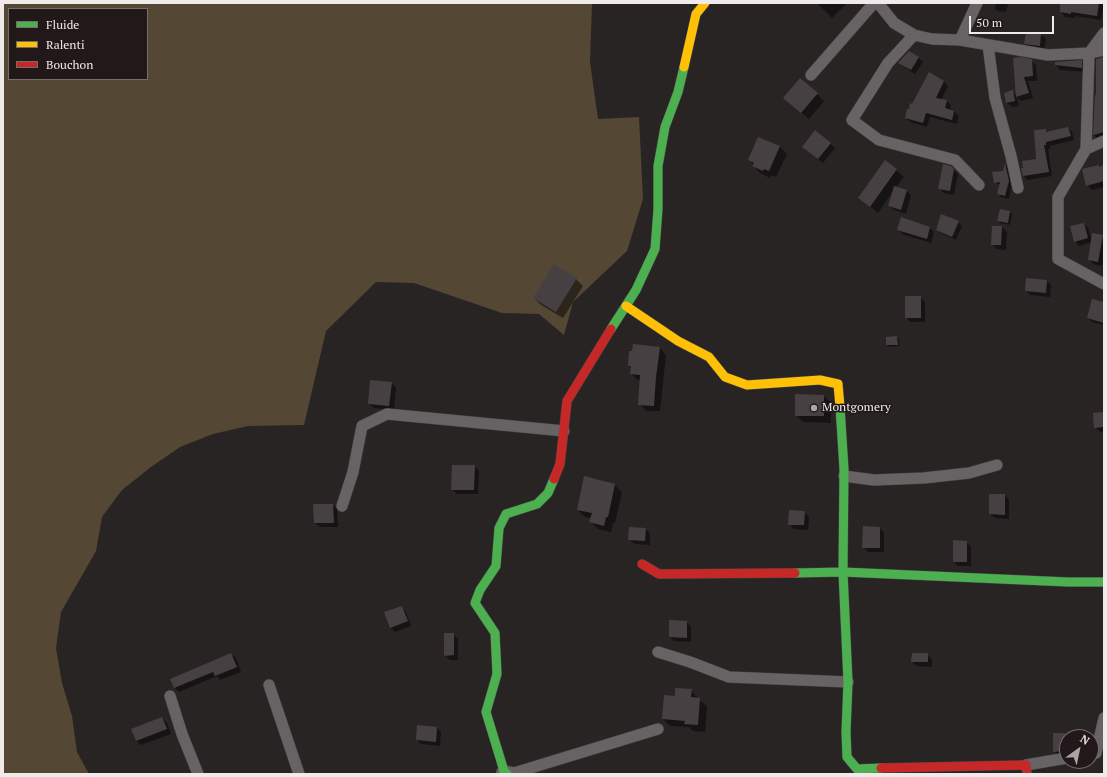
<!DOCTYPE html>
<html>
<head>
<meta charset="utf-8">
<style>
	body { margin:0 }
	#map { position:relative; width:1107px; height:777px; overflow:hidden; background:#292424; font-family:"PT Serif",serif }
	canvas { display:block }
	.frame { position:absolute; inset:0; border:4px solid #f1eaea; pointer-events:none }
	.legend { position:absolute; left:8px; top:8px; width:140px; height:72px; box-sizing:border-box; background:#221819; border:1px solid #756c6d; margin:0; padding:5px 7px; list-style:none; font-size:12px; color:#f1eaea }
	.legend li { display:flex; align-items:center; gap:8px; height:20px }
	.legend b { width:20px; border:1px solid #756c6d }
	.north { position:absolute; left:1059px; top:729px; width:40px; height:40px; box-sizing:border-box; background:#221819; border:1px solid #756c6d; border-radius:50%; rotate:33deg; font-size:11px; font-weight:700; line-height:16px; text-align:center; color:#f1eaea }
	.north::after { content:''; display:block; margin:auto; width:14px; height:18px; background:#aba5a5; clip-path:polygon(50% 0,100% 100%,50% 72%,0 100%) }
	.scale { position:absolute; left:969px; top:16px; width:85px; height:18px; box-sizing:border-box; border:2px solid #f1eaea; border-top:0; padding-left:5px; font-size:12px; line-height:14px; white-space:nowrap; color:#f1eaea; -webkit-text-stroke:3px #221819; paint-order:stroke }
</style>
</head>
<body>
<div id="map">
<canvas width="1107" height="777"></canvas>
<div class="frame"></div>
<ul class="legend">
<li><b style="height:5px;background:#4caf50"></b>Fluide</li>
<li><b style="height:5px;background:#ffc107"></b>Ralenti</li>
<li><b style="height:5px;background:#c62828"></b>Bouchon</li>
</ul>
<div class="north">N</div>
<div class="scale">50 m</div>
</div>
<script>
const context = document.querySelector('canvas').getContext('2d');
context.lineJoin = 'round';
function fillPath(path, color) {
  context.fillStyle = color;
  context.fill(path, 'evenodd');
}
function poly(rows) {
  const path = new Path2D();
  for (const r of rows) {
    path.moveTo(r[0], r[1]);
    for (let i = 2; i < r.length; i += 2) path.lineTo(r[i], r[i + 1]);
  }
  return path;
}
function strokePath(path, color, width, dash) {
  context.strokeStyle = color;
  context.lineWidth = width;
  context.lineCap = dash ? 'butt' : 'round';
  context.setLineDash(dash || []);
  context.stroke(path);
}
function drawText(font, color, halo, rows, align = 'center') {
  context.font = font + ' "PT Serif",serif';
  context.lineWidth = 3;
  context.setLineDash([]);
  context.textBaseline = 'middle';
  context.strokeStyle = halo;
  context.fillStyle = color;
  for (const [text, x, y, turn = 0] of rows) {
    context.save();
    context.translate(x, y);
    context.rotate((+turn || 0) * Math.PI / 180);
    context.textAlign = isNaN(turn) ? turn : align;
    if (halo) context.strokeText(text, 0, 0);
    context.fillText(text, 0, 0);
    context.restore();
  }
}
const forest = poly([
	[3,3,592,3,590,62,598,119,639,117,643,199,627,251,573,302,564,335,539,314,502,313,414,283,376,282,326,331,304,425,248,426,213,434,180,447,151,467,122,490,102,517,96,551,61,612,56,648,62,683,72,716,77,752,89,774,3,774],
	[9,9,147,9,147,79,9,79]
]);
const shadow = poly([
	[817,3,847,3,832,18],
	[996,3,1006,3,1008,5,1006,12,997,11,995,9],
	[1061,3,1104,3,1101,20,1075,16,1075,18,1065,17,1061,12],
	[1027,33,1041,35,1046,39,1044,50,1030,48,1026,44],
	[918,57,923,62,915,74,904,67,899,63],
	[1104,58,1104,137,1098,139,1094,135,1096,96,1097,96],
	[1014,59,1031,60,1036,65,1037,81,1028,81,1033,98,1021,101,1017,97,1019,106,1012,107,1007,103,1005,93,1012,91,1017,96],
	[1081,61,1086,66,1086,72,1060,70,1056,65],
	[929,74,944,82,948,86,941,100,947,101,951,106,950,110,954,111,959,116,957,124,930,117,927,127,910,122,906,118],
	[817,94,824,101,809,119,792,105],
	[1068,128,1072,132,1074,140,1050,146,1050,149,1048,149,1052,176,1027,180,1024,176,1022,169,1037,160,1045,130,1047,132],
	[816,132,835,148,823,163,808,151],
	[765,140,780,147,787,154,776,177,772,175,770,178,760,173,749,160],
	[885,161,904,177,896,187,907,191,911,195,906,214,894,210,889,206,893,191,878,213,859,197],
	[1006,165,1009,167,1012,185,1009,199,1001,197,998,193,1000,185,995,182,1004,172],
	[1098,166,1101,168,1104,166,1104,187,1092,190,1087,185],
	[951,167,958,174,954,195,944,193,939,188],
	[1010,212,1012,214,1010,225,1000,223,998,221],
	[901,219,930,228,934,232,931,243,902,234,898,229],
	[958,222,962,226,956,240,941,233,937,230],
	[1084,224,1088,228,1092,241,1102,236,1104,238,1104,256,1102,266,1093,264,1089,259,1092,242,1079,246,1075,241],
	[993,227,1002,227,1007,232,1006,250,996,249,992,244],
	[576,279,583,286,563,318,541,305,534,298],
	[1047,281,1051,285,1050,297,1030,295,1026,291],
	[920,297,925,302,925,322,910,322,906,317],
	[1104,303,1104,325,1092,322,1088,318],
	[897,337,899,339,899,346,889,347,887,345],
	[660,348,666,355,660,411,646,411,640,404,641,380,637,380,631,373,631,368,629,366],
	[391,383,396,387,394,410,374,408,369,404],
	[796,395,824,396,831,403,831,423,803,422,796,415],
	[1104,413,1104,431,1100,432,1095,427],
	[474,466,479,471,478,494,457,494,452,489],
	[615,485,622,492,615,523,613,523,611,532,598,529,591,522,591,518,585,517,578,510],
	[1005,495,1009,500,1009,519,995,518,990,514],
	[333,505,337,509,338,527,320,527,315,523],
	[804,512,809,517,808,530,794,529,789,524],
	[880,528,884,533,884,552,868,552,863,547],
	[646,529,650,534,650,545,634,544,629,539],
	[966,542,971,546,971,566,958,566,954,562],
	[402,607,406,612,411,626,395,632,390,627],
	[686,622,691,626,691,642,674,641,670,637],
	[453,634,458,639,458,660,450,660,445,655],
	[231,654,236,658,241,672,220,680,217,676,179,692,175,688],
	[927,654,932,659,932,667,917,666,912,662],
	[691,690,698,699,707,706,705,732,693,731,689,727,670,726,663,719,676,697],
	[162,718,167,723,171,734,141,745,136,741,132,730],
	[437,728,441,732,440,746,421,744,417,740],
	[1064,734,1068,737,1067,756,1059,756,1054,751]
]);
const building = poly([
	[1060,3,1099,3,1097,16,1071,12,1071,14,1060,12],
	[1026,32,1041,34,1040,46,1024,44],
	[909,51,919,57,911,70,898,63],
	[1021,57,1032,59,1033,76,1024,77,1029,93,1016,97,1013,58],
	[1104,57,1104,65,1103,65,1104,74,1104,132,1093,135,1095,95,1096,95,1096,59],
	[1082,60,1082,68,1055,65,1055,62],
	[929,72,944,81,936,98,947,100,945,108,954,111,952,120,926,113,923,123,905,118,907,109,909,109,910,103,912,104],
	[800,78,818,93,801,113,783,98],
	[1013,90,1015,101,1006,103,1004,93],
	[1068,127,1071,136,1046,142,1046,145,1044,145,1049,172,1023,176,1021,168,1023,168,1022,161,1036,159,1034,130,1046,129,1046,132],
	[815,130,831,143,818,159,802,147],
	[758,137,780,146,769,171,764,169,763,171,752,166,754,163,748,160],
	[885,160,897,169,870,207,858,198],
	[1005,163,1009,181,1005,196,997,194,1000,182,994,183,992,172,1003,171],
	[943,164,951,166,954,169,950,191,938,189],
	[1099,165,1099,167,1104,165,1104,181,1086,186,1082,169],
	[894,186,907,190,901,210,888,206],
	[1000,209,1010,211,1008,223,997,221],
	[941,214,959,221,952,237,936,230],
	[901,217,930,227,927,239,897,230],
	[1084,223,1088,238,1074,242,1070,226],
	[992,226,1002,226,1001,245,991,245],
	[1092,233,1103,235,1098,262,1088,260],
	[554,264,577,278,556,312,533,298],
	[1026,278,1047,280,1046,293,1025,291],
	[905,296,921,296,921,318,905,318],
	[1092,299,1104,302,1104,323,1087,318],
	[897,336,898,345,886,345,886,337],
	[633,344,660,347,656,377,654,406,638,405,640,375,630,374,631,366,628,366,629,351,632,351],
	[370,380,392,382,389,406,368,404],
	[795,394,824,395,824,416,795,416],
	[1104,412,1104,427,1094,428,1093,413],
	[452,465,475,465,474,490,451,490],
	[584,476,615,484,608,517,606,517,604,526,589,522,592,513,577,510],
	[989,494,1005,494,1005,515,989,514],
	[313,504,333,504,334,523,314,523],
	[789,510,805,511,804,525,788,525],
	[863,526,880,527,880,548,862,548],
	[629,527,646,528,645,541,628,540],
	[953,540,967,541,967,562,953,562],
	[402,606,408,621,390,628,384,612],
	[669,620,687,621,687,638,669,637],
	[444,633,454,633,454,655,444,656],
	[231,653,237,667,215,676,213,672,174,688,170,679],
	[912,653,928,653,928,662,911,662],
	[675,688,692,689,691,697,700,698,698,725,684,724,685,721,662,719,664,695,675,696],
	[162,717,167,729,136,741,131,729],
	[417,725,437,727,436,742,416,740],
	[1053,733,1065,733,1065,751,1053,752]
]);
const street = poly([
	[878,3,894,23,914,35,932,39,960,40,1048,55,1089,53,1104,50],
	[1104,33,1089,53,1086,149,1058,197,1058,259,1104,284],
	[914,35,888,63,852,120,879,140,955,160,979,185],
	[960,40,977,3],
	[988,45,995,98,1011,156,1018,188],
	[811,75,874,3],
	[1086,149,1104,141],
	[844,476,874,480,924,478,969,473,997,465],
	[342,506,353,472,362,426,387,414,564,431],
	[658,652,690,662,729,677,848,682],
	[269,685,299,774],
	[170,696,182,734,198,774],
	[1091,754,1096,753,1104,718],
	[1026,765,1067,758],
	[502,772,504,771,514,773,658,729]
]);
const fast = poly([
	[611,329,636,290,655,249,658,209,658,166,665,127,678,92,684,67],
	[840,407,844,469,843,572,848,682,846,732,847,757,857,769,881,768],
	[795,573,843,572,1068,582,1104,582],
	[507,774,504,771,486,712,497,674,495,633,475,603,480,590,496,566,499,528,506,514,537,504,548,493,554,479]
]);
const slow = poly([
	[684,67,696,14,705,3],
	[626,306,678,341,709,357,725,377,747,385,820,380,838,384,840,407]
]);
const jam = poly([
	[554,479,560,464,567,401,611,329],
	[642,564,659,574,795,573],
	[881,768,1026,765,1027,774]
]);
const markers = [
	[814,408,4,"#aba5a5"]
];
const poiNames = [
	["Montgomery",822,408]
];
fillPath(forest, '#544733');
fillPath(shadow, '#0007');
fillPath(building, '#474043');
strokePath(street, '#474242', 12);
strokePath(fast, '#474242', 10);
strokePath(slow, '#474242', 10);
strokePath(jam, '#474242', 10);
strokePath(street, '#676263', 11);
strokePath(fast, '#4caf50', 9);
strokePath(slow, '#ffc107', 9);
strokePath(jam, '#c62828', 9);
for (const [x, y, r, color] of markers) {
  const dot = new Path2D();
  dot.arc(x, y, r, 0, 2 * Math.PI);
  context.fillStyle = color;
  context.fill(dot);
  strokePath(dot, '#221819', 1.5);
}
drawText('12px', '#f1eaea', '#221819', poiNames, 'left');
</script>
</body>
</html>
